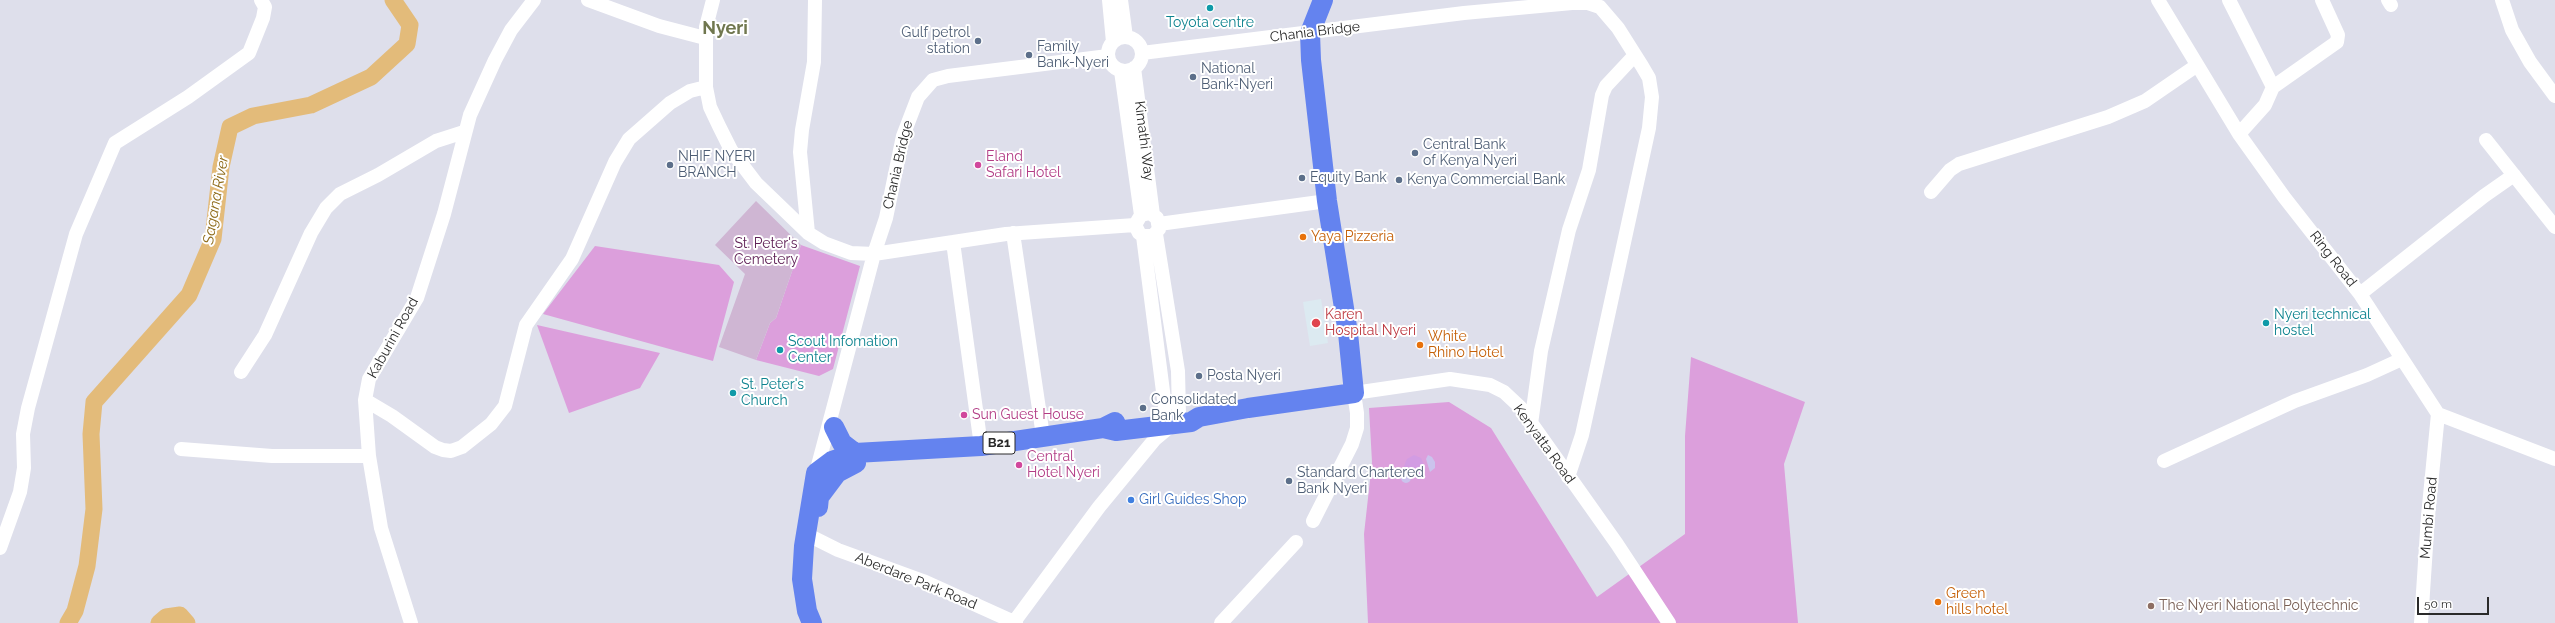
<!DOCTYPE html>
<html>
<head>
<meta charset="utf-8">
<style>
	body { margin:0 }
	#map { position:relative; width:2555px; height:623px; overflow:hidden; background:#dedfeb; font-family:Raleway,sans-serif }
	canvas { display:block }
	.scale { position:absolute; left:2417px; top:597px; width:72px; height:18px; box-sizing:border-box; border:2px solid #2a2a2a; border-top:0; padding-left:5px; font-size:12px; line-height:14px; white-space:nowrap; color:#2a2a2a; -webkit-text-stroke:3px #fff; paint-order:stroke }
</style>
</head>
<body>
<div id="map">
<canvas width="2555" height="623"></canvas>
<div class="scale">50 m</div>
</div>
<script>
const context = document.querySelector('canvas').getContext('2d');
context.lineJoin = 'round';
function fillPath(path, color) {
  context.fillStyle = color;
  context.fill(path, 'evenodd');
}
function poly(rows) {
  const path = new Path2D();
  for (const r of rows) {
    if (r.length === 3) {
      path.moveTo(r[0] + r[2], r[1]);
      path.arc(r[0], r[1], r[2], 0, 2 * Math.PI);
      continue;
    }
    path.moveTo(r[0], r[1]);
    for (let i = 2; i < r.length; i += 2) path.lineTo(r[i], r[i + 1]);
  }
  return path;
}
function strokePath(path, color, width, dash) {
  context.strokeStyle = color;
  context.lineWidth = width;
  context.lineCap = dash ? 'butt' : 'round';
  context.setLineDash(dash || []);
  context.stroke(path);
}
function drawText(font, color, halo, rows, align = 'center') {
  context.font = font + ' Raleway,sans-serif';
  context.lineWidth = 4;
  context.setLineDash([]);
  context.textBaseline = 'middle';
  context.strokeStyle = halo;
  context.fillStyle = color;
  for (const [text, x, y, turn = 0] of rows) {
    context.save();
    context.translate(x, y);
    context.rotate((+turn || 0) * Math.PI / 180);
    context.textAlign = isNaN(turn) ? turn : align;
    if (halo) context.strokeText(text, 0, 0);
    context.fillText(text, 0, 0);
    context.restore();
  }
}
const medical = poly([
	[1321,299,1328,343,1310,346,1303,302]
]);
const green = poly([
	[801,245,860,266,833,369,819,376,756,360,770,323,776,318],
	[595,246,719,265,734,282,713,361,543,314],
	[537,325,660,353,640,388,569,413],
	[1691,357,1805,402,1784,464,1798,623,1368,623,1364,534,1372,462,1369,408,1449,402,1491,428,1597,597,1685,534,1685,436]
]);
const sand = poly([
	[1428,455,1432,457,1435,462,1435,468,1430,472,1426,459],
	[1406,478,5]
]);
const cemetery = poly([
	[756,201,801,245,776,318,770,323,756,360,719,347,745,274,715,245]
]);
const pitch = poly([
	[1414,455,1421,458,1425,467,1424,474,1419,480,1408,472,1404,466,1407,459]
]);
const river = poly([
	[68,623,75,611,87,566,94,509,91,434,94,402,189,295,213,239,221,167,230,127,253,116,311,105,371,77,407,44,410,25,393,0],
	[159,623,166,617,180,615,187,623]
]);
const minor = poly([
	[588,0,659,26,705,38],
	[713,0,706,27,706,87,710,107,719,126,731,150,756,183,808,233,824,243,851,253,874,254,1006,234,1135,225],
	[1109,0,1113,42],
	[1121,0,1126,37],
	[2158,0,2239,134,2284,197,2360,294,2438,414,2555,459],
	[2229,0,2273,87],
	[2388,0,2391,5],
	[2502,0,2512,30,2530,62,2555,96],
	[1125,54,17],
	[1142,53,1464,13,1572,3,1588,3,1600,7,1618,28,1642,66,1649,78,1652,97,1649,128,1582,435,1568,477],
	[1134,68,1153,215],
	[1121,71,1141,215],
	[2239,134,2265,105,2273,87,2337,42,2338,35,2322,0],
	[2486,140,2555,227],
	[1931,192,1950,170,1959,164,2108,117,2145,101,2196,66],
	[1159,224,1327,201],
	[808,233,800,152,802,130,814,62,815,0],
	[1013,233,1043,436],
	[1143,236,1153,236,1159,229,1157,218,1150,213,1141,215,1135,225,1139,233,1143,236,1165,407,1159,432],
	[953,242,981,446],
	[2360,294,2484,196,2514,175],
	[241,372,265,335,311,233,326,208,340,194,378,175,436,141,464,132],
	[365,400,392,416,435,447,443,450,451,451,462,447,491,424,505,406,526,325,572,259,615,162,629,139,670,103,690,91,706,87],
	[1531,424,1541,351,1569,230,1589,170,1602,95,1606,86,1635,55],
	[181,449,272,456,369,456],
	[2164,461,2295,401,2367,375,2402,359],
	[816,473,874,254,886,218,903,136,918,97,933,80,948,76,1108,56],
	[1313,521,1352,444,1357,428,1357,413,1354,393,1450,379,1490,385,1504,392,1520,407,1617,544,1669,623],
	[806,534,838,550,923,581,1016,623],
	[0,548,20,492,24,468,23,434,28,408,76,234,115,143,188,97,249,53,263,18,265,7,261,0],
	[1014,622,1099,507,1155,439,1173,424,1179,414,1178,371,1156,234],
	[411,623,381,528,369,456,365,400,369,379,417,298,444,214,470,115,495,60,511,30,534,0],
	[1221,623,1296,542],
	[2421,623,2428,516,2438,414]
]);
const highway = poly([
	[834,427,842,443,855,453],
	[1103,428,1116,431,1191,422,1199,417,1248,408,1354,393,1348,333,1327,201,1311,60,1310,33,1323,0],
	[818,507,819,497,837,473,856,463],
	[812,623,807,611,802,579,804,546,816,473,832,461,855,453,981,446,1103,428,1115,422]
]);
const markers = [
	[1210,8,4,"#0f9aa8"],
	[978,41,4,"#5c6f8a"],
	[1029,55,4,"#5c6f8a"],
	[1193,77,4,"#5c6f8a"],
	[1415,153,4,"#5c6f8a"],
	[670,165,4,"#5c6f8a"],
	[978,165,4,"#d1479c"],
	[1302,178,4,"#5c6f8a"],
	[1399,180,4,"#5c6f8a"],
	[1303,237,4,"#e8710a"],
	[1316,323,5,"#e0444e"],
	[2266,323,4,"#0f9aa8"],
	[1420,345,4,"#e8710a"],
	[780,350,4,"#0f9aa8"],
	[1199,376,4,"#5c6f8a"],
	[733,393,4,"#0f9aa8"],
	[1143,408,4,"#5c6f8a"],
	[964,415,4,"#d1479c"],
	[1019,465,4,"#d1479c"],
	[1289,481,4,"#5c6f8a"],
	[1131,500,4,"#3f7fe0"],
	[1938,602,4,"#e8710a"],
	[2151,606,4,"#8d6e63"]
];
const shields = [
	[999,443,32]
];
const shieldNames = [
	["B21",999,443]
];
const cultureNames = [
	["Toyota centre",1210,23,"center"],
	["Nyeri technical",2274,315],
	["hostel",2274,331],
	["Scout Infomation",788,342],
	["Center",788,358],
	["St. Peter's",741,385],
	["Church",741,401]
];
const streetNames = [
	["Chania Bridge",1315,32,-7],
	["Kimathi Way",1144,141,83],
	["Chania Bridge",898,165,-77],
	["Ring Road",2333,259,52],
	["Kaburini Road",393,338,-61],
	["Kenyatta Road",1544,444,54],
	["Mumbi Road",2429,518,-85],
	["Aberdare Park Road",916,581,22]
];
const serviceNames = [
	["Gulf petrol",970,33,"right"],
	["station",970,49,"right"],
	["Family",1037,47],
	["Bank-Nyeri",1037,63],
	["National",1201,69],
	["Bank-Nyeri",1201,85],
	["Central Bank",1423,145],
	["of Kenya Nyeri",1423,161],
	["NHIF NYERI",678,157],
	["BRANCH",678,173],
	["Equity Bank",1310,178],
	["Kenya Commercial Bank",1407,180],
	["Posta Nyeri",1207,376],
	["Consolidated",1151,400],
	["Bank",1151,416],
	["Standard Chartered",1297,473],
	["Bank Nyeri",1297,489]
];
const hotelNames = [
	["Eland",986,157],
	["Safari Hotel",986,173],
	["Sun Guest House",972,415],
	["Central",1027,457],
	["Hotel Nyeri",1027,473]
];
const foodNames = [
	["Yaya Pizzeria",1311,237],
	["White",1428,337],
	["Rhino Hotel",1428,353],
	["Green",1946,594],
	["hills hotel",1946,610]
];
const parkNames = [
	["St. Peter's",766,244],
	["Cemetery",766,260]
];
const healthNames = [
	["Karen",1325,315],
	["Hospital Nyeri",1325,331]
];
const shopNames = [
	["Girl Guides Shop",1139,500]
];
const educationNames = [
	["The Nyeri National Polytechnic",2159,606]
];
const waterNames = [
	["Sagana River",216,200,-80]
];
const districtNames = [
	["Nyeri",725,29]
];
fillPath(medical, '#dceaf1');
fillPath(green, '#dc9fdc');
fillPath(sand, '#cbc3ed');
fillPath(cemetery, '#cfb6d3');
fillPath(pitch, '#d29ce3');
strokePath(river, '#e3bb7a', 17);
strokePath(minor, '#fff', 14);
strokePath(highway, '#6483ef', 20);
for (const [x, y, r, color] of markers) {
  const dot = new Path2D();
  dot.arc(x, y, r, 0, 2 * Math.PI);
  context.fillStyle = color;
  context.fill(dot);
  strokePath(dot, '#fff', 1.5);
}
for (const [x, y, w] of shields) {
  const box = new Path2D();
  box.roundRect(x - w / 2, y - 11, w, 22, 3);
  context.fillStyle = '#fff';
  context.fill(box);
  strokePath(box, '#2a2a2a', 1);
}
drawText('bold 13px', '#2a2a2a', null, shieldNames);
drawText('14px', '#0d838f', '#fff', cultureNames, 'left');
drawText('14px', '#2a2a2a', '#fff', streetNames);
drawText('14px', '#4e5e75', '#fff', serviceNames, 'left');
drawText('14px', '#b23c85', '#fff', hotelNames, 'left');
drawText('14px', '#c56008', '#fff', foodNames, 'left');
drawText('14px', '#602157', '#fff', parkNames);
drawText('14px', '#be3a42', '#fff', healthNames, 'left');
drawText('14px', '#366cbe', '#fff', shopNames, 'left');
drawText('14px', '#785e54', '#fff', educationNames, 'left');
drawText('italic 15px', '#8e6b1a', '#fff', waterNames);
drawText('bold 18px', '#70774f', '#fff', districtNames);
</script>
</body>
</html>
